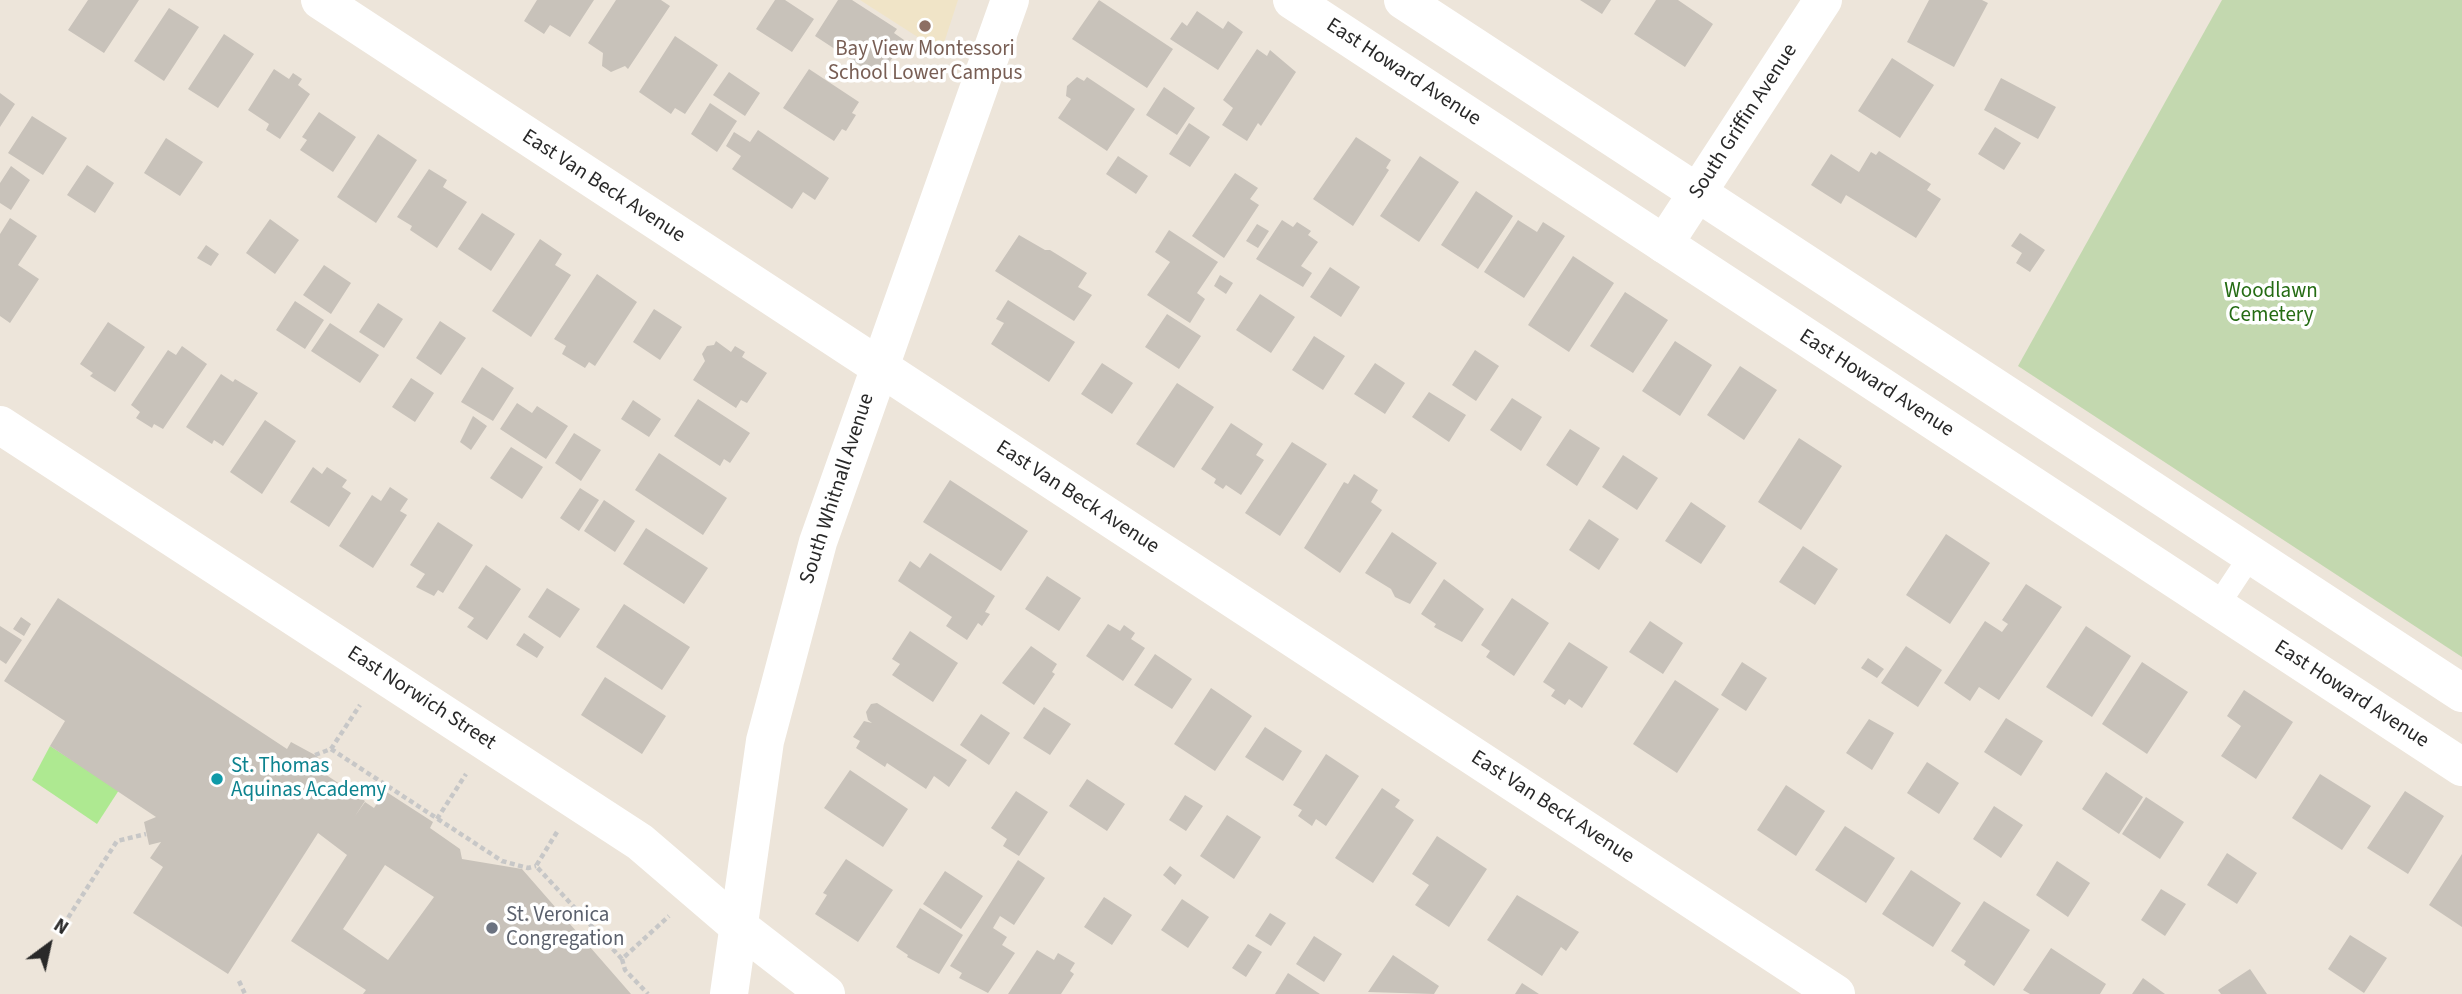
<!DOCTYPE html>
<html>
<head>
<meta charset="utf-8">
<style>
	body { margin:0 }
	#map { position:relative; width:2462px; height:994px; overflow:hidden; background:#ede5da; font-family:"Source Sans 3",sans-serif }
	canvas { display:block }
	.north { position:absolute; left:14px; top:910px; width:70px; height:70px; -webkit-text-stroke:5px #fff; paint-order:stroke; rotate:33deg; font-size:19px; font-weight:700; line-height:28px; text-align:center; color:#292929 }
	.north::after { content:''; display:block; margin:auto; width:24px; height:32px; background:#292929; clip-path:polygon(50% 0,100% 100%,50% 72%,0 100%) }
</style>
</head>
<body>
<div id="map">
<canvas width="2462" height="994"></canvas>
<div class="north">N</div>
</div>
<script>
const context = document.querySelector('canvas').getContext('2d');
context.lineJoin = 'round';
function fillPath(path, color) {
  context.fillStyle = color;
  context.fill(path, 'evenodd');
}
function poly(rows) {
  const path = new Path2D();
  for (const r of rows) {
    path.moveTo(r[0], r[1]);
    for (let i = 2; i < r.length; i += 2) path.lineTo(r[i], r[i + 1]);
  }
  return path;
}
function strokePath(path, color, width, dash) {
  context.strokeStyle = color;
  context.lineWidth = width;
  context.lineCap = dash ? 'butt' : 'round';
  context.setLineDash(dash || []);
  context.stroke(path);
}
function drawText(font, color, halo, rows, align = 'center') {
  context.font = font + ' "Source Sans 3",sans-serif';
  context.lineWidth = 7;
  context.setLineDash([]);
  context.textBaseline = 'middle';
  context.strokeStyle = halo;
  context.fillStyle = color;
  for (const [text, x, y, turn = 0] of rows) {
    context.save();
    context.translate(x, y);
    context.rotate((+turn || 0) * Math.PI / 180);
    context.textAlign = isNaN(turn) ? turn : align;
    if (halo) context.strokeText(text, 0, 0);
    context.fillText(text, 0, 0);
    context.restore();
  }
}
const education = poly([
	[860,0,958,0,941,52]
]);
const green = poly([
	[50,746,119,790,97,824,32,780]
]);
const cemetery = poly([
	[2222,0,2462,0,2462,657,2018,366]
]);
const building = poly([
	[88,0,139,0,104,53,68,30],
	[537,0,594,0,570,37,550,25,544,34,524,21],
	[616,0,661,0,670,6,628,69,625,66,611,72,602,66,603,53,588,43],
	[775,0,785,0,814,19,792,52,756,29],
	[838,0,852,0,897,29,894,33,904,40,881,75,872,69,870,72,815,36],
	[1099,0,1173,49,1147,88,1072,39],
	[1580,0,1611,0,1602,14],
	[1656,0,1678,0,1713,24,1685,67,1634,34],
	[1929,0,1982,0,1988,3,1954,67,1907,42],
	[169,8,199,27,164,81,134,61],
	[1197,11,1223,29,1228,21,1243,32,1218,70,1170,39,1182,22,1187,26],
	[224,34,254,54,218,108,188,89],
	[675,36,718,65,685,114,675,108,671,114,639,92],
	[1257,49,1267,56,1270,50,1296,72,1261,126,1258,123,1247,141,1222,125,1233,108,1223,100],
	[1892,58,1934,85,1900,138,1858,111],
	[274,69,289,79,293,73,302,79,298,85,310,94,280,139,266,130,269,124,248,110],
	[809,69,859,102,852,113,856,115,846,131,842,129,834,141,783,108],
	[729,72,760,93,745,116,713,95],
	[1077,77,1084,81,1087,77,1135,109,1107,151,1058,118,1071,99,1066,96,1067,86],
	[2001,78,2056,107,2038,139,1984,110],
	[1164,87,1195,108,1177,135,1146,115],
	[0,93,15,104,0,127],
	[710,103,737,121,717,152,691,134],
	[319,112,356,137,333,172,300,150,307,140,302,137],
	[32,116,67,138,43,175,8,153],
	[1189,123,1210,137,1190,167,1169,154],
	[1995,127,2021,143,2004,170,1978,154],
	[758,130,829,178,815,200,803,192,792,209,732,169,741,156,726,146,734,132,750,142],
	[378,134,417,160,376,223,337,197],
	[1356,137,1391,160,1386,168,1389,170,1353,226,1313,199],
	[166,138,203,162,180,196,144,173],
	[1879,151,1931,184,1927,190,1941,199,1916,238,1846,195,1841,204,1811,185,1831,154,1859,172,1871,152,1876,155],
	[1118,156,1148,176,1136,194,1106,174],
	[1420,156,1459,182,1419,242,1380,216],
	[87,165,114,183,95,213,67,195],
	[11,166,30,180,11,210,0,203,0,183],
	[429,169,447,180,443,187,467,202,437,248,410,230,412,226,397,217],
	[1235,173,1258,188,1250,199,1259,205,1224,258,1192,236],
	[1476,191,1513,216,1478,269,1441,245],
	[482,213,515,234,491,271,458,249],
	[10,218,37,236,18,265,39,279,10,323,0,316,0,234],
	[270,219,299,240,275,274,246,253],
	[1282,220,1293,227,1297,222,1311,231,1308,235,1318,242,1301,266,1312,273,1303,287,1256,259],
	[1518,220,1537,232,1543,222,1565,236,1524,298,1484,272],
	[1257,224,1269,231,1258,248,1246,241],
	[1169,230,1218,262,1197,293,1205,299,1190,323,1147,295,1170,262,1155,252],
	[2020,233,2045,250,2030,272,2016,263,2022,253,2011,246],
	[1019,235,1045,250,1050,250,1087,273,1078,287,1092,295,1074,321,995,271],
	[540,239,562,254,555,265,571,275,531,337,492,311],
	[206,245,219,254,211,266,197,258],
	[1573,256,1614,283,1569,352,1528,325],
	[324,265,351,283,331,314,303,295],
	[1330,267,1360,287,1341,317,1310,297],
	[597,274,637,302,595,366,589,362,585,368,562,354,566,346,554,339],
	[1220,275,1233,283,1226,294,1214,286],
	[1625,292,1668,320,1633,373,1590,346],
	[1260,294,1295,317,1271,353,1236,330],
	[1008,300,1075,342,1049,382,991,344,1004,323,996,319],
	[295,301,324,320,305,349,276,330],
	[378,303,403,319,384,348,359,332],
	[654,309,682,327,660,360,633,342],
	[1167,314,1201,336,1179,369,1145,347],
	[440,321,466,338,441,375,416,358],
	[108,322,145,347,115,392,90,376,93,373,80,364],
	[330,323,379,355,360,383,311,351],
	[1314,336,1345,356,1323,390,1292,370],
	[716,341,731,352,735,346,745,352,742,357,767,373,747,403,741,400,736,408,693,380,705,361,702,354,707,346,714,345],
	[1675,341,1712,365,1680,416,1642,391],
	[182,346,207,364,163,429,154,424,152,428,136,418,140,412,131,405,168,350,176,355],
	[1475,350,1499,366,1476,401,1452,385],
	[1102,363,1133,383,1112,414,1081,394],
	[1375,363,1405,383,1385,414,1354,394],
	[1740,366,1777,390,1744,440,1707,415],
	[482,367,514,388,493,421,461,402],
	[221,374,233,382,235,379,258,393,223,446,214,440,212,444,186,427],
	[411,378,434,393,415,422,392,407],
	[1177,383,1214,407,1174,468,1136,444],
	[1429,392,1466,415,1449,442,1412,417],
	[1512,398,1542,417,1521,451,1490,430],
	[698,399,750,433,730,463,724,459,720,466,674,436],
	[633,400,661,419,649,437,621,419],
	[517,403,532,413,537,406,568,426,546,459,500,429],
	[473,416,487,426,471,450,460,442],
	[265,420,296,441,262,494,230,472],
	[1231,423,1263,444,1256,455,1264,460,1241,495,1226,485,1223,489,1214,483,1216,479,1201,469],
	[1570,429,1600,448,1577,486,1546,465],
	[574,433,601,450,581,481,555,463],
	[1799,438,1842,466,1801,530,1758,502],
	[1292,442,1327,464,1280,536,1245,513],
	[511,447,543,467,522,499,490,478],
	[659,453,727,498,703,535,635,490],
	[1623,455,1658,478,1637,510,1602,487],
	[313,467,322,474,327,467,347,480,342,487,351,493,329,527,290,502],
	[1354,474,1378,490,1371,502,1382,510,1340,573,1304,548,1344,482,1348,484],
	[950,480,1028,531,1001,571,923,522],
	[390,487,408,499,400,511,407,515,373,568,339,546,372,495,381,501],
	[580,488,599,500,579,531,560,518],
	[604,500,635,521,615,552,584,531],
	[1691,502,1726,526,1701,564,1665,541],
	[1589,519,1619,539,1599,570,1569,550],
	[438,522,473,545,443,593,438,590,434,596,416,587,425,574,410,565],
	[646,528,708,568,684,604,623,564],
	[1392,532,1437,563,1410,604,1395,597,1391,589,1365,573],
	[1946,534,1990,563,1950,624,1906,595],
	[1803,546,1838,569,1815,605,1779,582],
	[930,553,995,596,985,612,990,614,982,626,978,623,967,640,946,626,952,617,898,581,910,561,920,568],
	[486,565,521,589,487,640,467,627,474,618,458,608],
	[1047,576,1081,598,1059,631,1025,609],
	[1444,579,1484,609,1462,642,1434,627,1436,624,1421,614],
	[2026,584,2062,607,1999,700,1979,687,1970,701,1944,683,1985,621,2002,632,2008,624,2002,620],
	[547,588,580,609,560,638,528,617],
	[58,598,287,749,291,742,315,755,321,760,316,768,365,801,355,816,365,802,374,808,385,791,433,822,430,828,460,849,462,859,522,869,631,994,363,994,366,990,291,941,347,855,318,833,228,974,133,913,163,867,150,858,161,842,149,845,144,822,156,817,50,746,65,721,4,681],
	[385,865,434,897,388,960,343,929],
	[1512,598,1549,623,1514,676,1486,657,1490,651,1481,645],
	[624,604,690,647,662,690,596,647],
	[21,617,31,624,24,636,13,629],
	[1650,621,1683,643,1663,674,1629,652],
	[1108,624,1120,631,1124,625,1135,633,1131,639,1145,648,1123,681,1086,656],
	[0,626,22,640,6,664,0,660],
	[2086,626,2131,656,2092,717,2046,687],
	[910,631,958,663,933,702,892,675,900,664,892,659],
	[524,633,544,647,537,658,516,645],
	[1569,642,1608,667,1582,708,1569,699,1565,705,1551,696,1555,690,1543,682],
	[1031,646,1057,664,1052,672,1055,674,1034,705,1002,683],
	[1906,646,1942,670,1918,707,1881,683],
	[1155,654,1192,679,1172,709,1134,685],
	[1868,658,1884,669,1877,678,1861,668],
	[1742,662,1767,678,1746,711,1721,695],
	[2142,662,2188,692,2147,754,2102,724],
	[605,677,666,716,642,754,581,715],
	[1675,680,1719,709,1677,773,1633,744],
	[1211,688,1252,716,1215,771,1174,744],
	[2244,690,2293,722,2256,779,2221,756,2241,726,2227,716],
	[877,703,967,760,949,787,934,776,926,789,887,763,885,767,856,748,860,741,853,737,864,721,872,723,868,720,866,712,871,704],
	[1044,707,1071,724,1050,755,1023,738],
	[981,714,1010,733,989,765,960,745],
	[2006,718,2043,741,2021,776,1984,752],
	[1869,719,1894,733,1872,770,1846,753],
	[1265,727,1302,751,1283,781,1245,757],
	[1326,754,1359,776,1326,826,1316,819,1312,826,1298,816,1302,810,1293,805],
	[1927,762,1959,783,1939,814,1907,793],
	[850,770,908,809,883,847,824,808],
	[2106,772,2143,797,2119,834,2082,809],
	[2320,774,2371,806,2342,850,2292,818],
	[1087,779,1125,804,1107,831,1069,806],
	[1786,785,1825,811,1796,856,1757,830],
	[1382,788,1400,800,1395,807,1414,820,1373,883,1335,858],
	[1016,791,1048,812,1019,856,1003,846,1007,839,991,828],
	[2405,791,2444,816,2408,874,2367,848],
	[1185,795,1203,806,1186,831,1169,820],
	[2146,797,2184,822,2160,859,2122,834],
	[1994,806,2023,825,2001,858,1973,839],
	[1227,815,1261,837,1234,879,1200,856],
	[1845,826,1895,858,1866,903,1815,870],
	[1437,836,1487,869,1449,927,1415,905,1429,885,1412,874],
	[2227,853,2257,873,2237,904,2207,885],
	[2462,854,2462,927,2429,905],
	[846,859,893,890,858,942,815,914,827,895,823,893],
	[1018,860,1045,878,1014,925,1000,916,993,928,1007,937,1002,945,1015,953,988,993,959,978,962,973,950,966],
	[2057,861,2090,883,2068,917,2036,895],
	[1170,866,1182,875,1175,885,1163,875],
	[1911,870,1961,903,1933,947,1882,914],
	[945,871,983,896,961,929,923,904],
	[2161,889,2186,904,2165,936,2141,920],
	[1517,895,1579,932,1566,951,1561,947,1542,976,1487,940],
	[1104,897,1132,915,1112,945,1084,927],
	[1182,899,1209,917,1188,948,1161,930],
	[1984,901,2030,930,1994,986,1964,965,1966,961,1951,951],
	[920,908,963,935,939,974,907,957,908,955,896,947],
	[1270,913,1286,923,1271,946,1255,936],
	[2350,935,2387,958,2364,993,2328,969],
	[1314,936,1342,954,1324,982,1296,964],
	[1248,944,1262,952,1246,977,1232,968],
	[2051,948,2106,984,2100,994,2030,994,2023,990],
	[1037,950,1054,960,1058,953,1075,963,1070,971,1074,974,1061,994,1008,994],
	[1393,955,1439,986,1434,994,1368,992],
	[2250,969,2267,994,2221,994,2218,990],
	[1288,973,1320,994,1275,994],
	[2143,978,2165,994,2132,994],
	[1522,983,1539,994,1515,994]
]);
const path = poly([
	[331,749,502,861,528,868,536,866],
	[315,755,331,749,360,705],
	[437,819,466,774],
	[557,832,536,866,622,959,669,916],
	[59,932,117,841,146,834],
	[622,959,625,970,648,994],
	[239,981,245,994]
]);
const lane = poly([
	[2216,608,2251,555]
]);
const street = poly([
	[320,0,1836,994],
	[1664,244,1823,0],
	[0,425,640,842,738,926,826,994]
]);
const secondary = poly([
	[1292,0,2462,767],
	[1403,0,2462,693],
	[729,994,765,741,818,542,1010,0]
]);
const markers = [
	[925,26,7,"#8d6e63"],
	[217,779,7,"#0f9aa8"],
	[492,928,7,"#6b7280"]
];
const educationNames = [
	["Bay View Montessori",925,50],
	["School Lower Campus",925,74]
];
const streetNames = [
	["East Howard Avenue",1403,73,33],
	["South Griffin Avenue",1744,122,-57],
	["East Van Beck Avenue",603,187,33],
	["East Howard Avenue",1876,384,33],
	["South Whitnall Avenue",838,489,-72],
	["East Van Beck Avenue",1077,498,33],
	["East Howard Avenue",2351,695,33],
	["East Norwich Street",421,699,33],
	["East Van Beck Avenue",1552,808,33]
];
const parkNames = [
	["Woodlawn",2271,292],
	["Cemetery",2271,316]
];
const cultureNames = [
	["St. Thomas",231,767],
	["Aquinas Academy",231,791]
];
const worshipNames = [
	["St. Veronica",506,916],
	["Congregation",506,940]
];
fillPath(education, '#f0e4c7');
fillPath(green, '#aee991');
fillPath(cemetery, '#c3d8af');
fillPath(building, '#c8c2ba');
strokePath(path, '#c7c7c7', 4.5, [5, 3.5]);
strokePath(lane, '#fff', 23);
strokePath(street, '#fff', 38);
strokePath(secondary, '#fff', 38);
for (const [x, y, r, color] of markers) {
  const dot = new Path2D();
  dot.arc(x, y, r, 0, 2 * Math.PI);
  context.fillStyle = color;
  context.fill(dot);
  strokePath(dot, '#fff', 2.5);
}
drawText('21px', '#785e54', '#fff', educationNames);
drawText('21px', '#292929', '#fff', streetNames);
drawText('21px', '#256c14', '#fff', parkNames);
drawText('21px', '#0d838f', '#fff', cultureNames, 'left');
drawText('21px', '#5b616d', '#fff', worshipNames, 'left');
</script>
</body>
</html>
